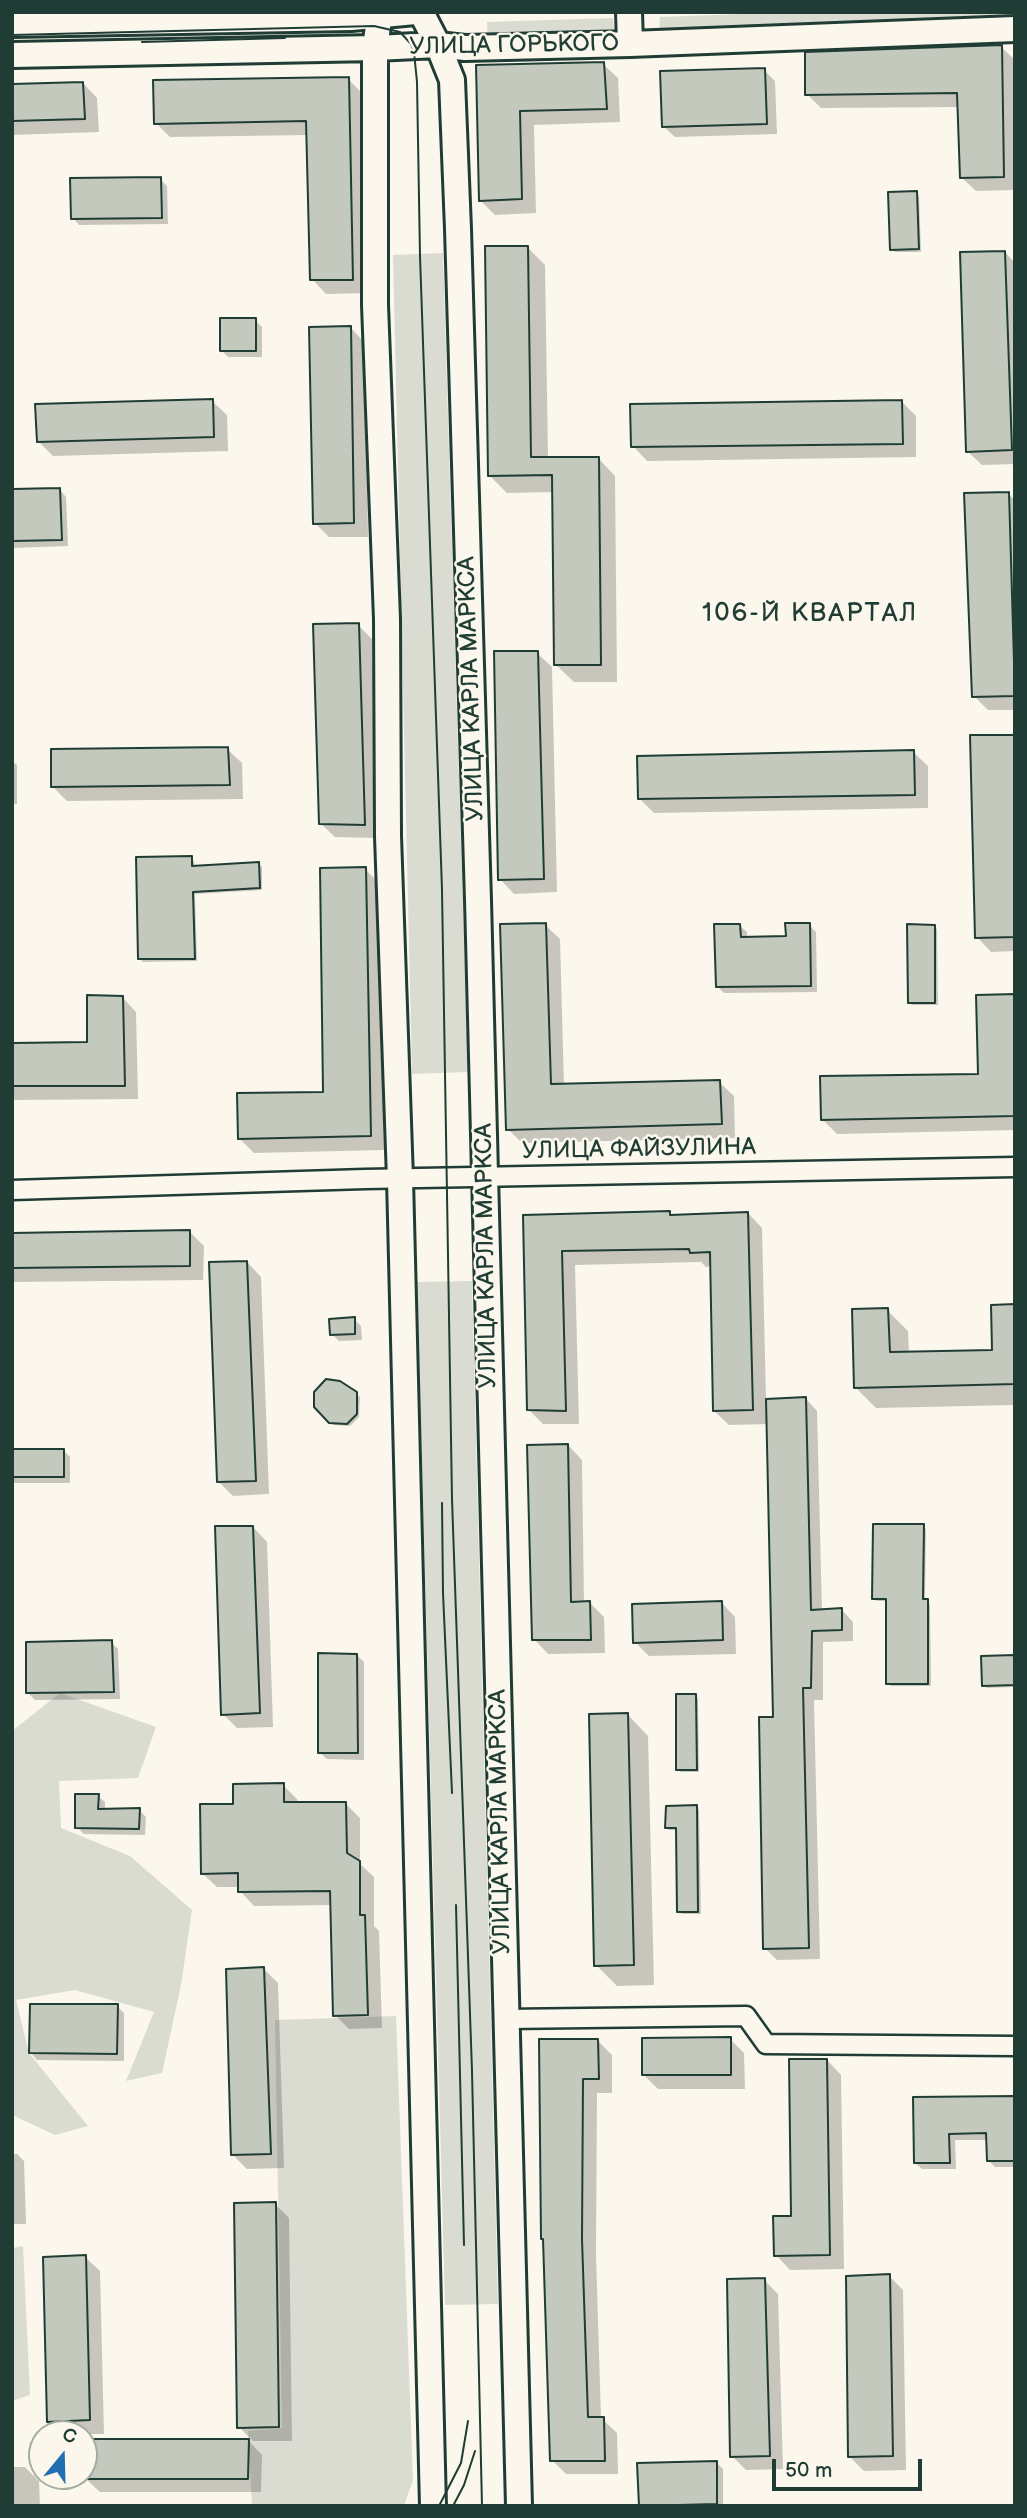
<!DOCTYPE html>
<html>
<head>
<meta charset="utf-8">
<style>
	body { margin:0 }
	#map { position:relative; width:1027px; height:2518px; overflow:hidden; background:#fbf7ec; font-family:"Balsamiq Sans",sans-serif }
	canvas { display:block }
	.frame { position:absolute; inset:0; border:14px solid #1f3d34; pointer-events:none }
	.north { position:absolute; left:28px; top:2420px; width:70px; height:70px; box-sizing:border-box; background:#fbf7ec; border:2px solid #a3ada2; border-radius:50%; rotate:19deg; font-size:19px; font-weight:700; line-height:28px; text-align:center; color:#1f3d34 }
	.north::after { content:''; display:block; margin:auto; width:24px; height:32px; background:#1f6fb2; clip-path:polygon(50% 0,100% 100%,50% 72%,0 100%) }
	.scale { position:absolute; left:772px; top:2459px; width:150px; height:32px; box-sizing:border-box; border:4px solid #1f3d34; border-top:0; padding-left:9px; font-size:21px; line-height:24px; white-space:nowrap; color:#1f3d34; -webkit-text-stroke:5px #fbf7ec; paint-order:stroke }
</style>
</head>
<body>
<div id="map">
<canvas width="1027" height="2518"></canvas>
<div class="frame"></div>
<div class="north">С</div>
<div class="scale">50 m</div>
</div>
<script>
const context = document.querySelector('canvas').getContext('2d');
context.lineJoin = 'round';
function fillPath(path, color) {
  context.fillStyle = color;
  context.fill(path, 'evenodd');
}
function poly(rows) {
  const path = new Path2D();
  for (const r of rows) {
    path.moveTo(r[0], r[1]);
    for (let i = 2; i < r.length; i += 2) path.lineTo(r[i], r[i + 1]);
  }
  return path;
}
function strokePath(path, color, width, dash) {
  context.strokeStyle = color;
  context.lineWidth = width;
  context.lineCap = dash ? 'butt' : 'round';
  context.setLineDash(dash || []);
  context.stroke(path);
}
function drawText(font, color, halo, rows, align = 'center') {
  context.font = font + ' "Balsamiq Sans",sans-serif';
  context.lineWidth = 5;
  context.setLineDash([]);
  context.textBaseline = 'middle';
  context.strokeStyle = halo;
  context.fillStyle = color;
  for (const [text, x, y, turn = 0] of rows) {
    context.save();
    context.translate(x, y);
    context.rotate((+turn || 0) * Math.PI / 180);
    context.textAlign = isNaN(turn) ? turn : align;
    if (halo) context.strokeText(text, 0, 0);
    context.fillText(text, 0, 0);
    context.restore();
  }
}
const green = poly([
	[799,12,1015,12,1015,23,659,35,660,17],
	[613,18,615,36,488,41,487,22],
	[443,253,468,1072,412,1074,393,255],
	[472,1281,498,2304,445,2305,417,1282],
	[60,1693,156,1727,138,1778,59,1781,61,1828,130,1856,192,1910,181,1985,162,2073,126,2081,154,2012,75,1990,16,2000,29,2053,88,2126,55,2135,12,2115,12,1731],
	[396,2016,413,2480,404,2506,252,2506,248,2431,282,2428,275,2020],
	[23,2246,30,2395,12,2401,12,2248]
]);
const shadow = poly([
	[1001,47,1015,60,1015,190,976,191,961,177,960,107,821,108,807,94],
	[603,64,618,78,620,122,534,125,536,213,495,215,480,200,478,67],
	[764,70,775,81,777,134,675,137,664,127],
	[348,79,362,93,367,293,326,294,312,279,308,135,170,137,156,123],
	[83,83,97,98,99,132,12,135,12,85],
	[160,179,167,186,168,224,79,225,73,218],
	[916,193,919,196,921,252,895,252,892,249],
	[527,247,545,265,548,458,598,458,615,476,617,682,574,682,556,665,554,492,507,493,490,476],
	[1005,252,1015,263,1015,464,982,465,967,451],
	[255,320,262,327,262,357,228,357,221,350],
	[351,328,365,343,368,537,329,537,315,523],
	[212,401,227,415,228,451,53,456,38,441],
	[902,402,916,416,916,457,647,461,633,446],
	[60,490,66,497,68,546,12,548,12,491],
	[1008,494,1015,500,1015,710,988,710,974,696],
	[358,625,372,639,378,838,335,837,320,823],
	[537,653,552,667,557,892,514,894,500,879],
	[1013,737,1015,951,991,952,977,937],
	[227,749,242,763,243,799,67,801,53,787],
	[913,752,928,766,928,808,654,813,640,799],
	[12,761,17,765,17,804,12,804],
	[191,858,194,861,195,867,259,864,262,867,262,890,195,894,197,961,143,962,140,959],
	[365,869,380,884,384,1150,254,1153,240,1139,325,1093],
	[545,925,560,939,564,1086,719,1082,734,1096,735,1138,522,1143,508,1129],
	[809,925,816,932,817,992,724,993,717,986,740,926,747,932,747,939,787,938],
	[934,926,937,929,938,1005,912,1005,909,1002],
	[1015,996,1015,1130,837,1134,823,1120,980,1076],
	[122,997,136,1012,138,1099,12,1100,12,1045,89,1043],
	[669,1212,673,1216,748,1213,762,1228,766,1400,806,1399,817,1411,822,1611,842,1610,853,1622,853,1641,823,1642,823,1700,814,1700,820,1959,777,1960,765,1948,774,1718,769,1424,729,1425,714,1411,712,1266,706,1267,701,1262,575,1265,579,1424,543,1424,528,1409,525,1217],
	[190,1232,204,1246,203,1280,12,1282,12,1234],
	[247,1262,261,1277,269,1494,233,1496,219,1482],
	[1015,1306,1015,1405,876,1408,856,1388,887,1310,908,1331,909,1353,994,1351],
	[354,1319,361,1326,362,1340,339,1341,332,1334],
	[356,1394,360,1397,359,1417,350,1426,334,1425,316,1407],
	[568,1445,582,1460,584,1603,590,1603,604,1617,605,1653,548,1654,534,1639],
	[63,1450,70,1457,70,1483,12,1483,12,1451],
	[923,1526,926,1529,925,1601,930,1604,931,1686,891,1686,888,1683,888,1601,877,1601,874,1598],
	[253,1527,267,1542,273,1727,237,1728,223,1714],
	[721,1602,735,1617,736,1654,649,1656,635,1642],
	[111,1642,118,1649,120,1699,35,1700,28,1693],
	[357,1655,364,1662,364,1760,327,1759,320,1753],
	[1015,1657,1015,1687,987,1688,984,1686],
	[695,1696,698,1699,699,1772,681,1772,678,1769],
	[628,1715,648,1736,654,1985,617,1986,596,1965],
	[283,1785,297,1799,298,1804,345,1803,360,1818,360,1864,374,1877,374,1926,379,1931,382,2028,349,2029,335,2015,332,1905,254,1906,240,1891,240,1887,217,1887,202,1873,235,1806],
	[98,1796,105,1802,105,1810,139,1810,146,1817,145,1835,84,1834,77,1827],
	[697,1807,699,1810,701,1914,682,1914,679,1911,678,1830,669,1830,666,1827],
	[264,1969,278,1983,284,2168,247,2169,233,2155],
	[117,2006,124,2013,124,2061,37,2060,31,2053],
	[730,2039,744,2053,745,2089,658,2089,644,2075],
	[541,2041,598,2041,612,2055,612,2093,597,2093,596,2254,601,2418,617,2433,618,2474,566,2474,552,2460],
	[827,2060,841,2075,844,2269,790,2270,776,2255,793,2218],
	[1015,2097,1015,2167,995,2167,988,2160,988,2140,955,2140,956,2169,922,2169,915,2163,914,2099],
	[12,2154,17,2154,24,2161,26,2224,12,2224],
	[275,2204,289,2218,292,2441,249,2441,262,2455,261,2492,100,2492,85,2478,84,2440,253,2441,239,2427],
	[85,2257,100,2271,104,2434,62,2434,49,2421],
	[889,2276,903,2290,906,2470,864,2471,850,2457],
	[764,2280,778,2294,783,2469,746,2470,732,2456],
	[716,2462,723,2469,723,2506,640,2506],
	[12,2467,25,2467,39,2481,40,2506,12,2506]
]);
const building = poly([
	[1002,45,1004,177,960,178,957,93,805,95,805,52,1002,45],
	[604,62,607,109,520,111,522,199,479,201,476,65,604,62],
	[765,68,767,124,662,127,660,71,765,68],
	[349,77,353,280,310,280,306,121,154,124,153,80,349,77],
	[83,82,85,119,12,121,12,84,83,82],
	[161,177,162,218,71,219,70,178,161,177],
	[917,191,919,249,890,250,888,192,917,191],
	[485,246,528,246,531,457,599,457,601,665,554,665,552,475,488,476,485,246],
	[1005,251,1012,450,966,452,960,252,1005,251],
	[220,318,256,318,256,351,220,351,220,318],
	[351,326,354,523,313,524,309,327,351,326],
	[213,399,214,437,37,442,35,404,213,399],
	[902,400,903,444,631,447,630,404,902,400],
	[60,488,62,540,12,541,12,489,60,488],
	[1009,492,1015,696,972,697,964,493,1009,492],
	[359,623,365,825,319,824,313,624,359,623],
	[494,651,538,651,544,879,498,880,494,651],
	[970,735,1014,735,1015,937,975,938,970,735],
	[228,747,230,785,51,787,51,749,228,747],
	[914,750,915,795,638,799,637,756,914,750],
	[192,856,192,866,259,862,260,888,193,892,195,959,138,959,136,857,192,856],
	[366,867,371,1136,238,1139,237,1093,323,1092,320,868,366,867],
	[546,923,551,1084,720,1080,722,1124,506,1130,500,924,546,923],
	[785,923,810,923,811,986,716,987,714,924,740,924,741,937,786,936,785,923],
	[907,924,935,925,935,1003,908,1003,907,924],
	[1015,994,1015,1116,821,1120,820,1076,978,1074,976,995,1015,994],
	[87,995,123,996,125,1086,12,1086,12,1043,87,1042,87,995],
	[670,1211,670,1215,748,1212,753,1410,713,1411,710,1252,690,1253,689,1249,562,1251,566,1411,527,1410,523,1215,670,1211],
	[190,1230,190,1266,12,1268,12,1233,190,1230],
	[247,1261,256,1481,217,1482,209,1262,247,1261],
	[1015,1304,1015,1384,854,1388,852,1309,888,1308,890,1352,992,1350,991,1305,1015,1304],
	[355,1317,355,1334,330,1335,329,1319,355,1317],
	[326,1379,340,1381,357,1392,357,1414,347,1424,329,1423,314,1407,314,1392,326,1379],
	[806,1397,811,1610,842,1608,842,1630,812,1631,811,1688,803,1688,809,1948,763,1949,759,1717,773,1717,766,1399,806,1397],
	[568,1444,571,1602,590,1601,591,1640,532,1640,527,1445,568,1444],
	[12,1449,64,1449,64,1477,12,1477,12,1449],
	[873,1524,924,1524,923,1599,928,1599,928,1684,886,1684,886,1599,872,1599,873,1524],
	[215,1526,253,1526,260,1713,221,1715,215,1526],
	[722,1601,723,1640,633,1643,632,1604,722,1601],
	[112,1640,114,1692,26,1693,26,1642,112,1640],
	[318,1653,357,1654,358,1753,318,1753,318,1653],
	[1015,1655,1015,1685,982,1686,981,1656,1015,1655],
	[676,1694,696,1694,697,1770,676,1770,676,1694],
	[628,1713,634,1965,594,1966,589,1714,628,1713],
	[284,1783,284,1802,346,1802,347,1853,360,1861,360,1915,365,1915,368,2015,333,2016,330,1891,238,1892,238,1873,201,1874,200,1804,233,1804,233,1784,284,1783],
	[75,1794,99,1794,98,1809,140,1808,139,1829,75,1828,75,1794],
	[697,1805,698,1912,677,1912,676,1828,665,1828,666,1806,697,1805],
	[264,1967,271,2154,231,2155,226,1969,264,1967],
	[30,2004,118,2004,117,2054,29,2053,30,2004],
	[731,2037,731,2075,642,2075,642,2038,731,2037],
	[539,2039,598,2039,599,2079,583,2079,582,2239,588,2417,604,2417,605,2461,550,2461,543,2239,541,2239,539,2039],
	[789,2059,827,2059,830,2255,774,2256,773,2216,791,2216,789,2059],
	[1015,2096,1015,2161,987,2161,986,2133,949,2134,950,2163,914,2163,913,2097,1015,2096],
	[276,2202,279,2427,237,2428,234,2203,276,2202],
	[86,2255,90,2420,47,2422,43,2257,86,2255],
	[890,2274,893,2456,848,2457,846,2276,890,2274],
	[765,2278,770,2456,730,2457,727,2279,765,2278],
	[84,2439,249,2439,248,2479,84,2479,84,2439],
	[717,2461,717,2504,639,2506,637,2463,717,2461]
]);
const street = poly([
	[12,1190,365,1179,1015,1167],
	[506,2019,746,2016,766,2044,1015,2046]
]);
const secondary = poly([
	[380,12,375,48,375,305,387,619,388,836,400,1179,433,2506],
	[421,12,438,45,452,80,458,229,478,900,519,2506],
	[629,12,630,44],
	[12,24,351,18,415,12],
	[12,55,375,48,438,45,465,48,630,44,1015,29]
]);
const tram = poly([
	[12,35,374,26,400,32,411,44,414,52,417,82,420,256,442,890,452,1499,472,2071,482,2506],
	[142,42,285,38],
	[442,1503,443,1593,452,1793],
	[456,1905,464,2245],
	[439,2506,461,2463,468,2421],
	[453,2506,464,2485,475,2451]
]);
const streetNames = [
	["УЛИЦА ГОРЬКОГО",514,46,-1],
	["УЛИЦА КАРЛА МАРКСА",472,689,-92],
	["УЛИЦА ФАЙЗУЛИНА",639,1150,-1],
	["УЛИЦА КАРЛА МАРКСА",487,1256,-91],
	["УЛИЦА КАРЛА МАРКСА",501,1822,-91]
];
const neighbourhoodNames = [
	["106-Й КВАРТАЛ",810,614]
];
fillPath(green, '#dbdcd1');
fillPath(shadow, '#0003');
fillPath(building, '#c4c9be');
strokePath(building, '#1f3d34', 2);
strokePath(street, '#1f3d34', 23);
strokePath(secondary, '#1f3d34', 30);
strokePath(street, '#fbf7ec', 18);
strokePath(secondary, '#fbf7ec', 24);
strokePath(tram, '#1f3d34', 2);
drawText('24px', '#1f3d34', '#fbf7ec', streetNames);
context.letterSpacing = '2px';
drawText('26px', '#1f3d34', '#fbf7ec', neighbourhoodNames);
context.letterSpacing = '0px';
</script>
</body>
</html>
